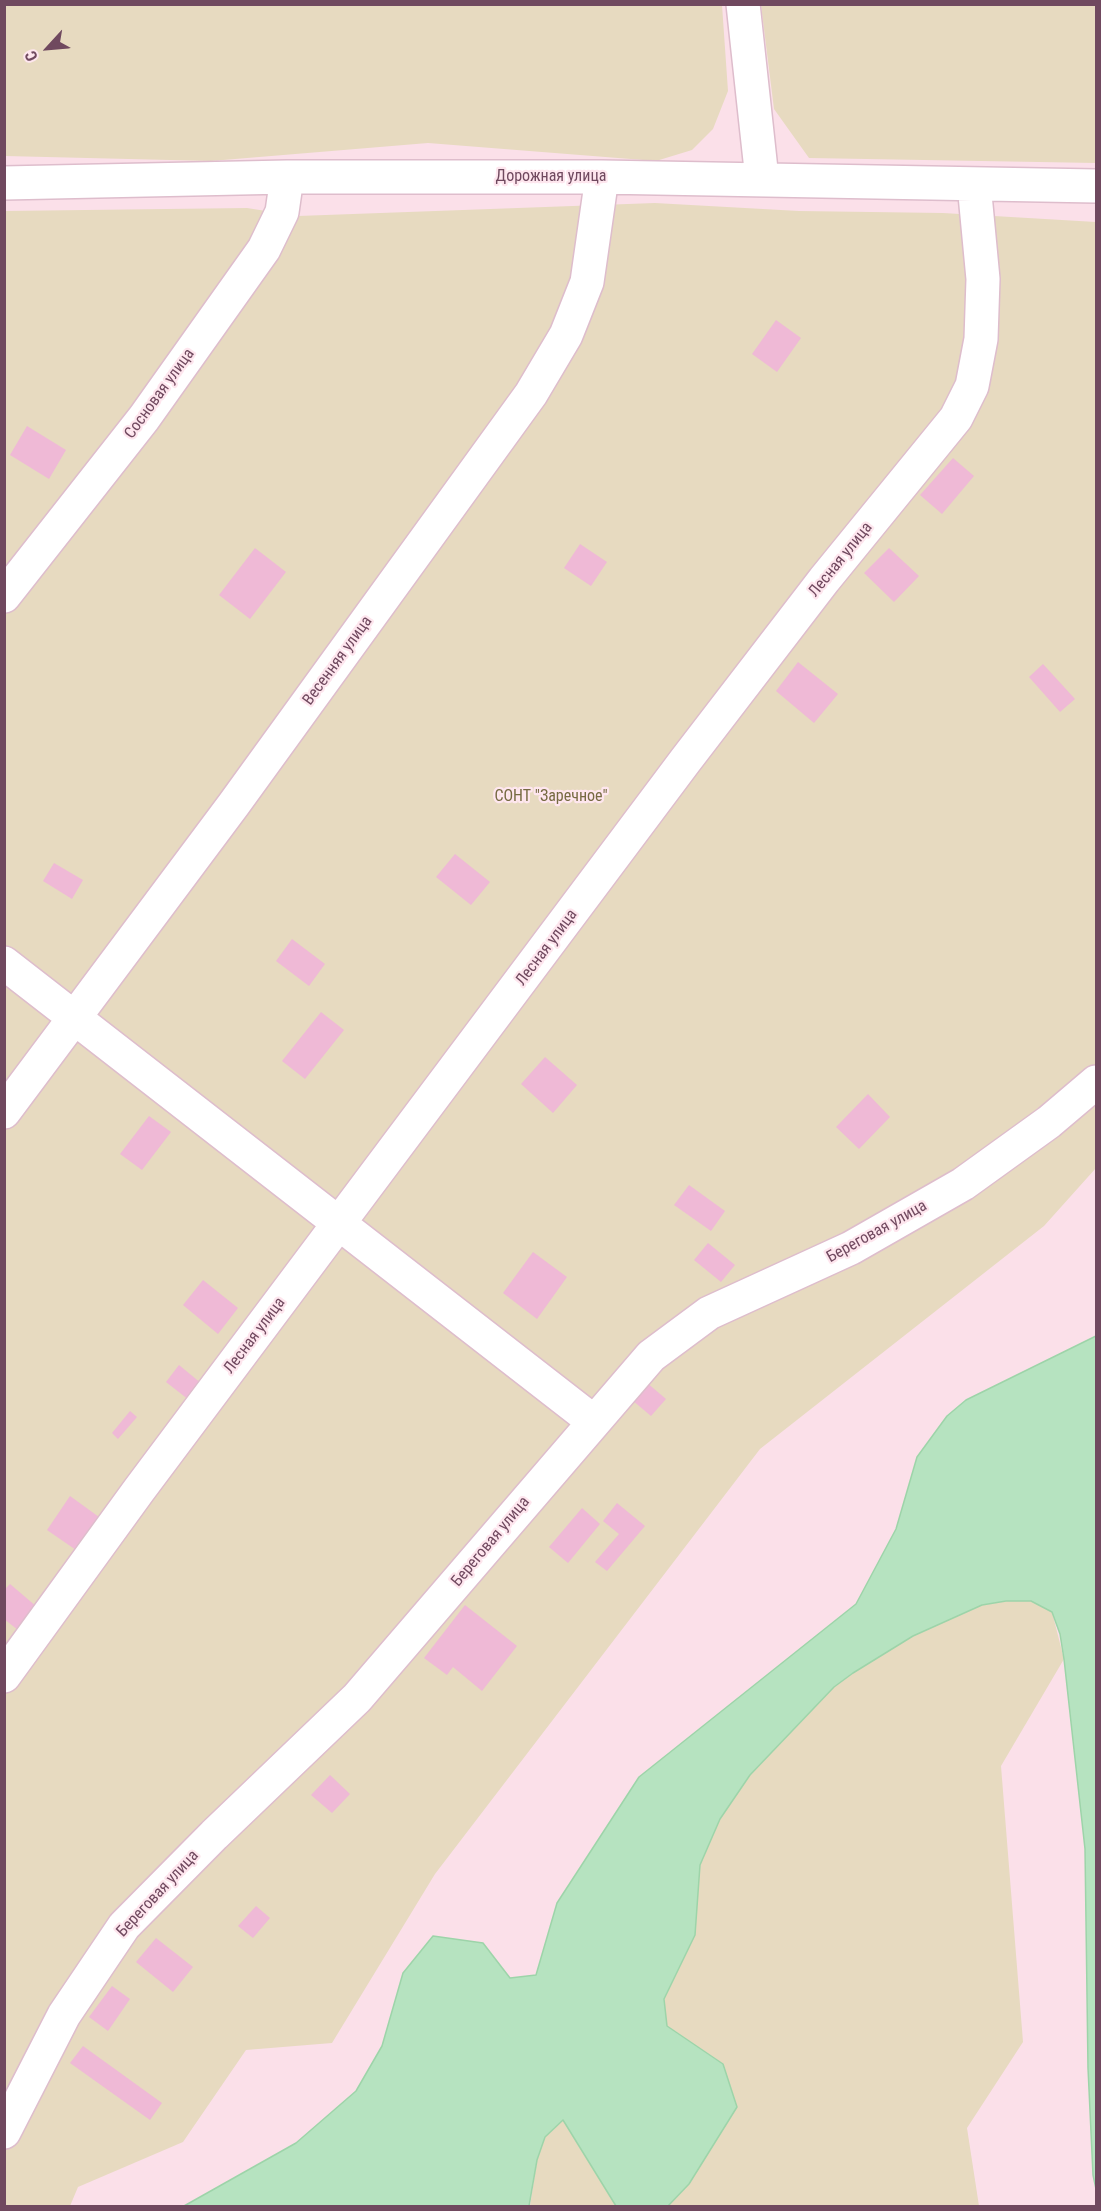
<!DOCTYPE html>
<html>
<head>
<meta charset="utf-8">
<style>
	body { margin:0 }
	#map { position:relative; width:1101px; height:2211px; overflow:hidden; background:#fbe0e9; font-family:"Roboto Condensed",sans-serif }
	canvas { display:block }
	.frame { position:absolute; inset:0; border:6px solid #70495f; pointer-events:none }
	.north { position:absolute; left:18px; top:18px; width:60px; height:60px; -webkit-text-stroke:4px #fee6ee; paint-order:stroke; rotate:244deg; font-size:16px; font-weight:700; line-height:24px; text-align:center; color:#70495f }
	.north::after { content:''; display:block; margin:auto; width:21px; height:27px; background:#70495f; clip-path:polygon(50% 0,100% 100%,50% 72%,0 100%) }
</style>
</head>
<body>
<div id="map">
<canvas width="1101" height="2211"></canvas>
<div class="frame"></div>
<div class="north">С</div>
</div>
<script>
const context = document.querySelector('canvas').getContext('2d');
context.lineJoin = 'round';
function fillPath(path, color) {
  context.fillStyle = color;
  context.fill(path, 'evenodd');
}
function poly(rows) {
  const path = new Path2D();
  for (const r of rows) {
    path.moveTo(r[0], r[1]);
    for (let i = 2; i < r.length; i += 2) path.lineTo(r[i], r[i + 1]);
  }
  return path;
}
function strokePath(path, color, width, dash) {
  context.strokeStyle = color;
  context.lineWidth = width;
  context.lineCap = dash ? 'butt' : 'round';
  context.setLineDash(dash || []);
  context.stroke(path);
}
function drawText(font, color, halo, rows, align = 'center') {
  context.font = font + ' "Roboto Condensed",sans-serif';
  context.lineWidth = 4.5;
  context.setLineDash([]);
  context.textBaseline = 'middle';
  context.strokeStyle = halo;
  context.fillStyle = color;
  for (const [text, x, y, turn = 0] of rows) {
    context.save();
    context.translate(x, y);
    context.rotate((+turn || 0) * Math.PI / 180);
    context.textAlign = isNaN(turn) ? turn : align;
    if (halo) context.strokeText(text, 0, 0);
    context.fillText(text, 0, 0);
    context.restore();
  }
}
const green = poly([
	[4,5,722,5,728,91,713,129,692,150,656,161,428,143,211,161,5,156],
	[761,5,1096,5,1096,163,809,158,774,109],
	[655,203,799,211,943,213,1096,222,1096,1168,1044,1226,760,1449,435,1874,332,2043,246,2050,183,2142,78,2187,70,2206,4,2206,4,211,247,208,298,216],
	[1006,1601,1031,1601,1052,1612,1064,1659,1001,1766,1023,2042,967,2128,979,2206,668,2206,689,2184,723,2064,667,2026,664,1999,695,1935,700,1865,720,1819,750,1775,834,1687,853,1673,913,1636,982,1605],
	[563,2120,616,2206,530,2206,537,2160,545,2137]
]);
const water = poly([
	[1096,1336,1096,2189,1093,2175,1088,2068,1085,1849,1064,1659,1060,1634,1052,1612,1031,1601,1006,1601,982,1605,913,1636,853,1673,834,1687,750,1775,720,1819,700,1865,695,1935,664,1999,667,2026,723,2064,737,2107,689,2184,668,2206,616,2206,563,2120,545,2137,537,2160,529,2206,184,2206,296,2143,356,2091,382,2046,403,1973,433,1936,483,1943,510,1978,536,1975,557,1903,639,1777,856,1604,896,1529,917,1457,947,1416,966,1400,1096,1336]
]);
const building = poly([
	[776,320,801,338,777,372,752,354],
	[27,426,66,450,49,479,10,455],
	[953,458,974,476,942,514,920,495],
	[580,544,607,562,591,586,564,568],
	[255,548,286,572,250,619,219,595],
	[889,548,919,576,894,602,864,573],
	[798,662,838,694,814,723,776,691],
	[1043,664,1075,699,1060,712,1029,677],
	[455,854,490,882,471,905,436,877],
	[54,863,83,880,72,899,43,881],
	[292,939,325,964,309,986,276,961],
	[321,1012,344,1030,305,1079,282,1061],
	[545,1057,577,1085,553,1113,521,1084],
	[868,1094,890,1117,859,1149,836,1127],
	[149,1116,171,1132,142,1170,120,1154],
	[689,1185,725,1211,711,1231,674,1205],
	[708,1243,735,1265,721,1282,694,1260],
	[533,1252,567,1277,537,1319,503,1293],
	[203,1280,238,1308,218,1334,183,1305],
	[179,1365,202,1384,189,1400,166,1382],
	[646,1382,666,1399,651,1416,632,1400],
	[130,1411,137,1417,118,1439,112,1433],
	[70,1496,99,1517,76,1550,47,1530],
	[617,1503,645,1526,607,1571,595,1562,619,1534,603,1521],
	[582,1508,600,1524,568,1563,549,1547],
	[10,1584,37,1607,18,1630,4,1619,4,1590],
	[465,1605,517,1646,482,1691,453,1667,447,1675,424,1658],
	[330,1775,350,1794,332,1813,311,1795],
	[256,1906,270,1918,253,1938,238,1926],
	[156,1938,193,1967,173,1992,136,1962],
	[112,1986,130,1999,108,2031,89,2017],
	[83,2046,162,2103,150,2120,70,2063]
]);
const minor = poly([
	[743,4,762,179],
	[4,183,287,177,602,177,1096,186],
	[4,596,144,418,264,249,282,212,287,177],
	[4,963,593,1421],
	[4,1112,234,804,531,394,566,335,587,282,602,177],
	[4,1676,139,1490,685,761,824,580,956,418,972,386,981,339,983,279,974,184],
	[4,2132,64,2015,124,1926,214,1835,357,1698,651,1356,709,1313,851,1248,963,1184,1049,1122,1096,1082]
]);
const streetNames = [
	["Дорожная улица",551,177],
	["Сосновая улица",160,394,-54],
	["Лесная улица",841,560,-51],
	["Весенняя улица",338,661,-54],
	["Лесная улица",547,948,-53],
	["Береговая улица",877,1232,-29],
	["Лесная улица",255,1336,-53],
	["Береговая улица",491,1542,-50],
	["Береговая улица",158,1894,-47]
];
const parkNames = [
	["СОНТ \"Заречное\"",551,797]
];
fillPath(green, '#e7dac0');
fillPath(water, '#b6e3c0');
strokePath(water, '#9dd4a9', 1.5);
fillPath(building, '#efb9d6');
strokePath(minor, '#debdcc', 36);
strokePath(minor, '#fff', 33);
drawText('16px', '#70495f', '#fee6ee', streetNames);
drawText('16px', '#766a42', '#fee6ee', parkNames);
</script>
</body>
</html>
